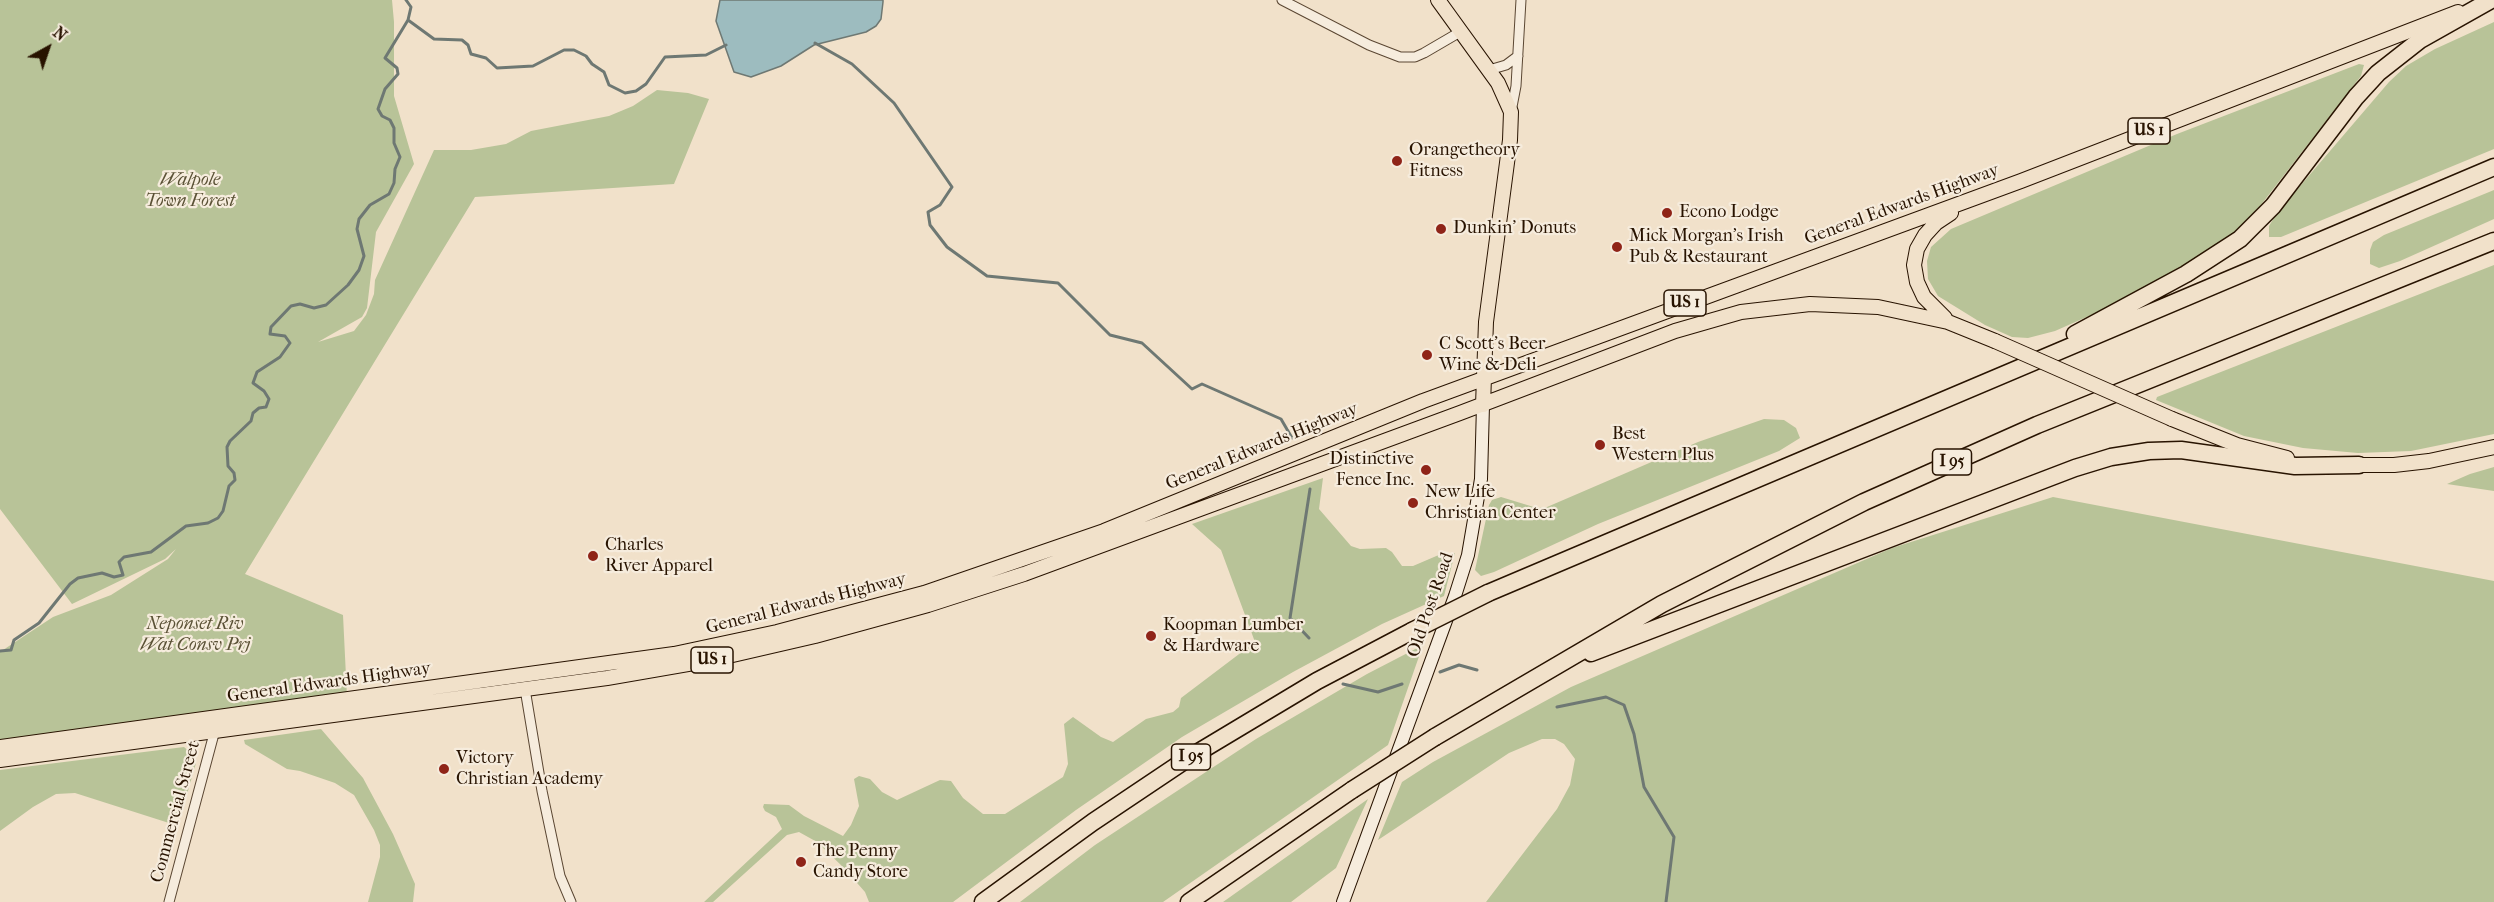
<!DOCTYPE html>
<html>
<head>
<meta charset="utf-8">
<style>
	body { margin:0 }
	#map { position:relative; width:2494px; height:902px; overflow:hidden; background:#f1e1ca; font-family:"IM FELL French Canon",serif }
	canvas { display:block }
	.north { position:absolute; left:18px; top:18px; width:60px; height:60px; -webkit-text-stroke:4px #f6ecdd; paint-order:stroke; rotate:40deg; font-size:16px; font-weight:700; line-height:24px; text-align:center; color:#281300 }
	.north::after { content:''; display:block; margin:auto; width:21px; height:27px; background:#281300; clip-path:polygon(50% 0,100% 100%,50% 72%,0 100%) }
</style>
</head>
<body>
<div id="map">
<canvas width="2494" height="902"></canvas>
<div class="north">N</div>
</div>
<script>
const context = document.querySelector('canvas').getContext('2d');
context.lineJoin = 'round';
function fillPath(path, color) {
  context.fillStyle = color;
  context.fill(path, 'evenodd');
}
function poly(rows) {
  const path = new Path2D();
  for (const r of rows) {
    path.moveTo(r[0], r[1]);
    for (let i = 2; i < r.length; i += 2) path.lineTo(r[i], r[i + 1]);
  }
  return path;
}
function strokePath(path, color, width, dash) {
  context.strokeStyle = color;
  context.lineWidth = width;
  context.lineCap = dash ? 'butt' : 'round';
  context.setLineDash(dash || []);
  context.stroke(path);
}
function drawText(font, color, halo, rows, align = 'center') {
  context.font = font + ' "IM FELL French Canon",serif';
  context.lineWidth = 4.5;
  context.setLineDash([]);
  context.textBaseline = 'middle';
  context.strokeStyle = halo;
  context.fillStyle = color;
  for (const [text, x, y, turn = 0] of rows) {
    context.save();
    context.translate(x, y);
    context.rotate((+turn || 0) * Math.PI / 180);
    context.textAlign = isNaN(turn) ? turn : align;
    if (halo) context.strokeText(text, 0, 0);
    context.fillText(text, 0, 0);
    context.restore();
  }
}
const green = poly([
	[0,0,392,0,394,22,394,96,414,164,376,232,367,308,362,317,318,342,354,331,366,315,374,294,375,280,434,150,471,150,506,144,531,131,609,116,633,106,657,90,688,93,709,99,674,184,475,197,245,574,343,615,347,697,0,740,0,652,53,617,111,595,168,559,176,549,165,559,72,604,0,509],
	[2494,22,2494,149,2281,237,2269,237,2269,226,2277,213,2389,82,2406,66,2435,49],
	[2359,64,2364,65,2361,76,2260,206,2237,230,2210,251,2109,307,2055,331,2028,338,2012,337,1985,325,1938,296,1928,279,1927,261,1931,247,1951,229,2177,134],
	[2494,190,2494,219,2400,261,2379,268,2370,264,2370,250,2373,242,2384,235],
	[2494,265,2494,434,2411,451,2358,453,2303,448,2244,436,2156,400,2157,397],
	[1764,419,1784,420,1796,428,1800,438,1779,451,1598,524,1494,572,1481,576,1475,570,1489,505,1492,500,1501,497,1537,508,1547,507,1698,442],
	[2494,467,2494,491,2447,484,2470,474],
	[1323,478,1319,509,1351,546,1360,549,1386,548,1392,552,1402,566,1413,566,1441,554,1455,553,1444,596,1382,624,1293,672,1182,737,1076,810,953,902,869,902,865,892,843,867,817,842,799,832,787,835,713,902,704,902,782,829,776,817,765,811,763,807,764,804,789,805,804,816,843,836,851,825,859,806,854,779,859,776,870,779,882,792,897,800,940,780,951,781,963,798,983,814,1005,814,1063,777,1068,764,1064,724,1073,717,1101,737,1113,742,1146,719,1173,712,1179,707,1181,698,1255,642,1221,550,1192,524],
	[2053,497,2494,581,2494,902,1486,902,1557,809,1570,785,1575,759,1564,744,1555,739,1542,739,1509,753,1378,840,1402,782,1433,762,1571,687,1892,548],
	[1423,645,1388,745,1163,902,1020,902,1095,845,1256,739,1367,674],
	[321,729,363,778,393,834,415,884,413,902,368,902,380,857,380,845,374,830,354,795,335,783,300,771,287,769,245,744,244,740],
	[184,747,192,754,196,763,181,815,169,823,75,793,56,794,33,807,0,831,0,770],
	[1368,799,1336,868,1291,902,1223,902]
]);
const water = poly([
	[720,0,883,0,883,2,881,19,876,26,866,32,814,45,781,66,751,77,734,72,716,21,720,0]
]);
const stream = poly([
	[408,20,434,39,462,40,468,45,471,54,486,58,497,68,533,66,564,50,574,50,586,56,592,64,604,72,609,85,625,93,636,91,646,84,665,57,706,55,726,45],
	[815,43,852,64,894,103,952,187,940,205,928,212,930,225,947,247,987,276,1058,283,1110,335,1142,343,1192,389,1202,384,1281,419,1292,438],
	[1309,638,1290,618,1310,489],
	[0,651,11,650,14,640,39,623,70,584,78,578,102,573,114,577,123,575,119,562,124,557,151,552,186,526,208,523,218,518,223,511,229,486,235,480,234,473,228,466,227,447,230,441,251,421,253,413,259,408,266,407,269,399,264,391,253,383,257,372,280,357,290,343,285,336,270,334,271,327,291,306,300,304,314,308,326,305,348,285,359,270,364,256,357,229,359,219,370,205,389,194,394,183,395,169,400,157,394,143,394,128,390,120,382,116,378,109,385,89,398,74,397,68,385,58,408,20,411,7,406,0],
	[1440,672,1459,665,1477,670],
	[1343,684,1378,692,1402,684],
	[1557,707,1606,697,1624,705,1634,734,1644,787,1674,837,1666,902]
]);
const minor = poly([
	[1282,0,1369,45,1400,57,1415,57,1424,53,1460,32],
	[1489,70,1506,65,1518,56],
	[1511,112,1516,86,1521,0],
	[525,689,542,791,560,876,571,902],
	[169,902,215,730]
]);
const secondary = poly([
	[1343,902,1455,596,1468,555,1481,479,1483,405]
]);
const primary = poly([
	[1438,0,1498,83,1511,112,1510,140,1486,322,1483,405],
	[1945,318,1924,297,1917,282,1914,265,1917,249,1925,235,1936,223,1951,213],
	[2172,419,2237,445,2287,458],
	[2351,465,2394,465,2429,461,2494,447],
	[0,747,674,654,777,632,924,593,1104,531,1423,401,2021,181,2458,12],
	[0,760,607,678,711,660,815,636,928,605,1024,574,1460,413,1675,331,1741,312,1810,304,1878,307,1948,322,1995,341]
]);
const motorway = poly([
	[2075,334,2186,274,2240,239,2273,206,2356,97,2378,73,2420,40,2491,0],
	[1488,593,2494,167],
	[1591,653,2075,468,2111,457,2149,451,2181,450,2295,466,2359,465],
	[1435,737,1662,604,1864,502,2037,425,2494,241],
	[983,902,1093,822,1187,759,1317,681,1412,631],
	[1189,902,1352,790]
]);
const primaryBridge = poly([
	[1995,341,2172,419]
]);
const motorwayBridge = poly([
	[1412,631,1488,593],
	[1352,790,1435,737]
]);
const markers = [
	[1397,161,6,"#8f2418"],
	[1667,213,6,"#8f2418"],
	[1441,229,6,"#8f2418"],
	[1617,247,6,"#8f2418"],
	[1427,355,6,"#8f2418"],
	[1600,445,6,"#8f2418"],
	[1426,470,6,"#8f2418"],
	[1413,503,6,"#8f2418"],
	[593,556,6,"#8f2418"],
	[1151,636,6,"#8f2418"],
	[444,769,6,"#8f2418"],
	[801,862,6,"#8f2418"]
];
const shields = [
	[2149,131,42],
	[1685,303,42],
	[1952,462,39],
	[712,660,42],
	[1191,757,39]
];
const shieldNames = [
	["US 1",2149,131],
	["US 1",1685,303],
	["I 95",1952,462],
	["US 1",712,660],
	["I 95",1191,757]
];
const poiNames = [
	["Orangetheory",1409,151],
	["Fitness",1409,172],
	["Econo Lodge",1679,213],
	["Dunkin' Donuts",1453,229],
	["Mick Morgan's Irish",1629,237],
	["Pub & Restaurant",1629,258],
	["C Scott's Beer",1439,345],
	["Wine & Deli",1439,366],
	["Best",1612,435],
	["Western Plus",1612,456],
	["Distinctive",1414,460,"right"],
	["Fence Inc.",1414,481,"right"],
	["New Life",1425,493],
	["Christian Center",1425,514],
	["Charles",605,546],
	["River Apparel",605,567],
	["Koopman Lumber",1163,626],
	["& Hardware",1163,647],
	["Victory",456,759],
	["Christian Academy",456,780],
	["The Penny",813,852],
	["Candy Store",813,873]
];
const parkNames = [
	["Walpole",190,181],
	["Town Forest",190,202],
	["Neponset Riv",195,625],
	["Wat Consv Prj",195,646]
];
const streetNames = [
	["General Edwards Highway",1902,205,-20],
	["General Edwards Highway",1262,447,-22],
	["General Edwards Highway",806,604,-14],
	["Old Post Road",1431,605,-71],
	["General Edwards Highway",329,683,-8],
	["Commercial Street",176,812,-75]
];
fillPath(green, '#b8c398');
fillPath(water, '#9dbcbf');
strokePath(water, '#6e7873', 1.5);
strokePath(stream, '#6e7873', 3);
strokePath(minor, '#5a4632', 11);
strokePath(secondary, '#281300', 14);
strokePath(primary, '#281300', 16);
strokePath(motorway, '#281300', 19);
strokePath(minor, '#f6ecdd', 9);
strokePath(secondary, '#f6ecdd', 12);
strokePath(primary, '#f1e1ca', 14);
strokePath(motorway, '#f1e1ca', 16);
strokePath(primaryBridge, '#281300', 16, []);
strokePath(motorwayBridge, '#281300', 19, []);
strokePath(primaryBridge, '#f1e1ca', 14);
strokePath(motorwayBridge, '#f1e1ca', 16);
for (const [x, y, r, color] of markers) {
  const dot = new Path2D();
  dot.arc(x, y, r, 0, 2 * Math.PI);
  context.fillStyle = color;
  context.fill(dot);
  strokePath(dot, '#f6ecdd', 2);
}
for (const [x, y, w] of shields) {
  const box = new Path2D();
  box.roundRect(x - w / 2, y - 13, w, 26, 4.5);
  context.fillStyle = '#f6ecdd';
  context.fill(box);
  strokePath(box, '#281300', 1.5);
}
drawText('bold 16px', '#281300', null, shieldNames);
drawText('18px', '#281300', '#f6ecdd', poiNames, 'left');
drawText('italic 18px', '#5a5135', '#f6ecdd', parkNames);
drawText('18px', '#281300', '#f6ecdd', streetNames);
</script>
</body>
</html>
